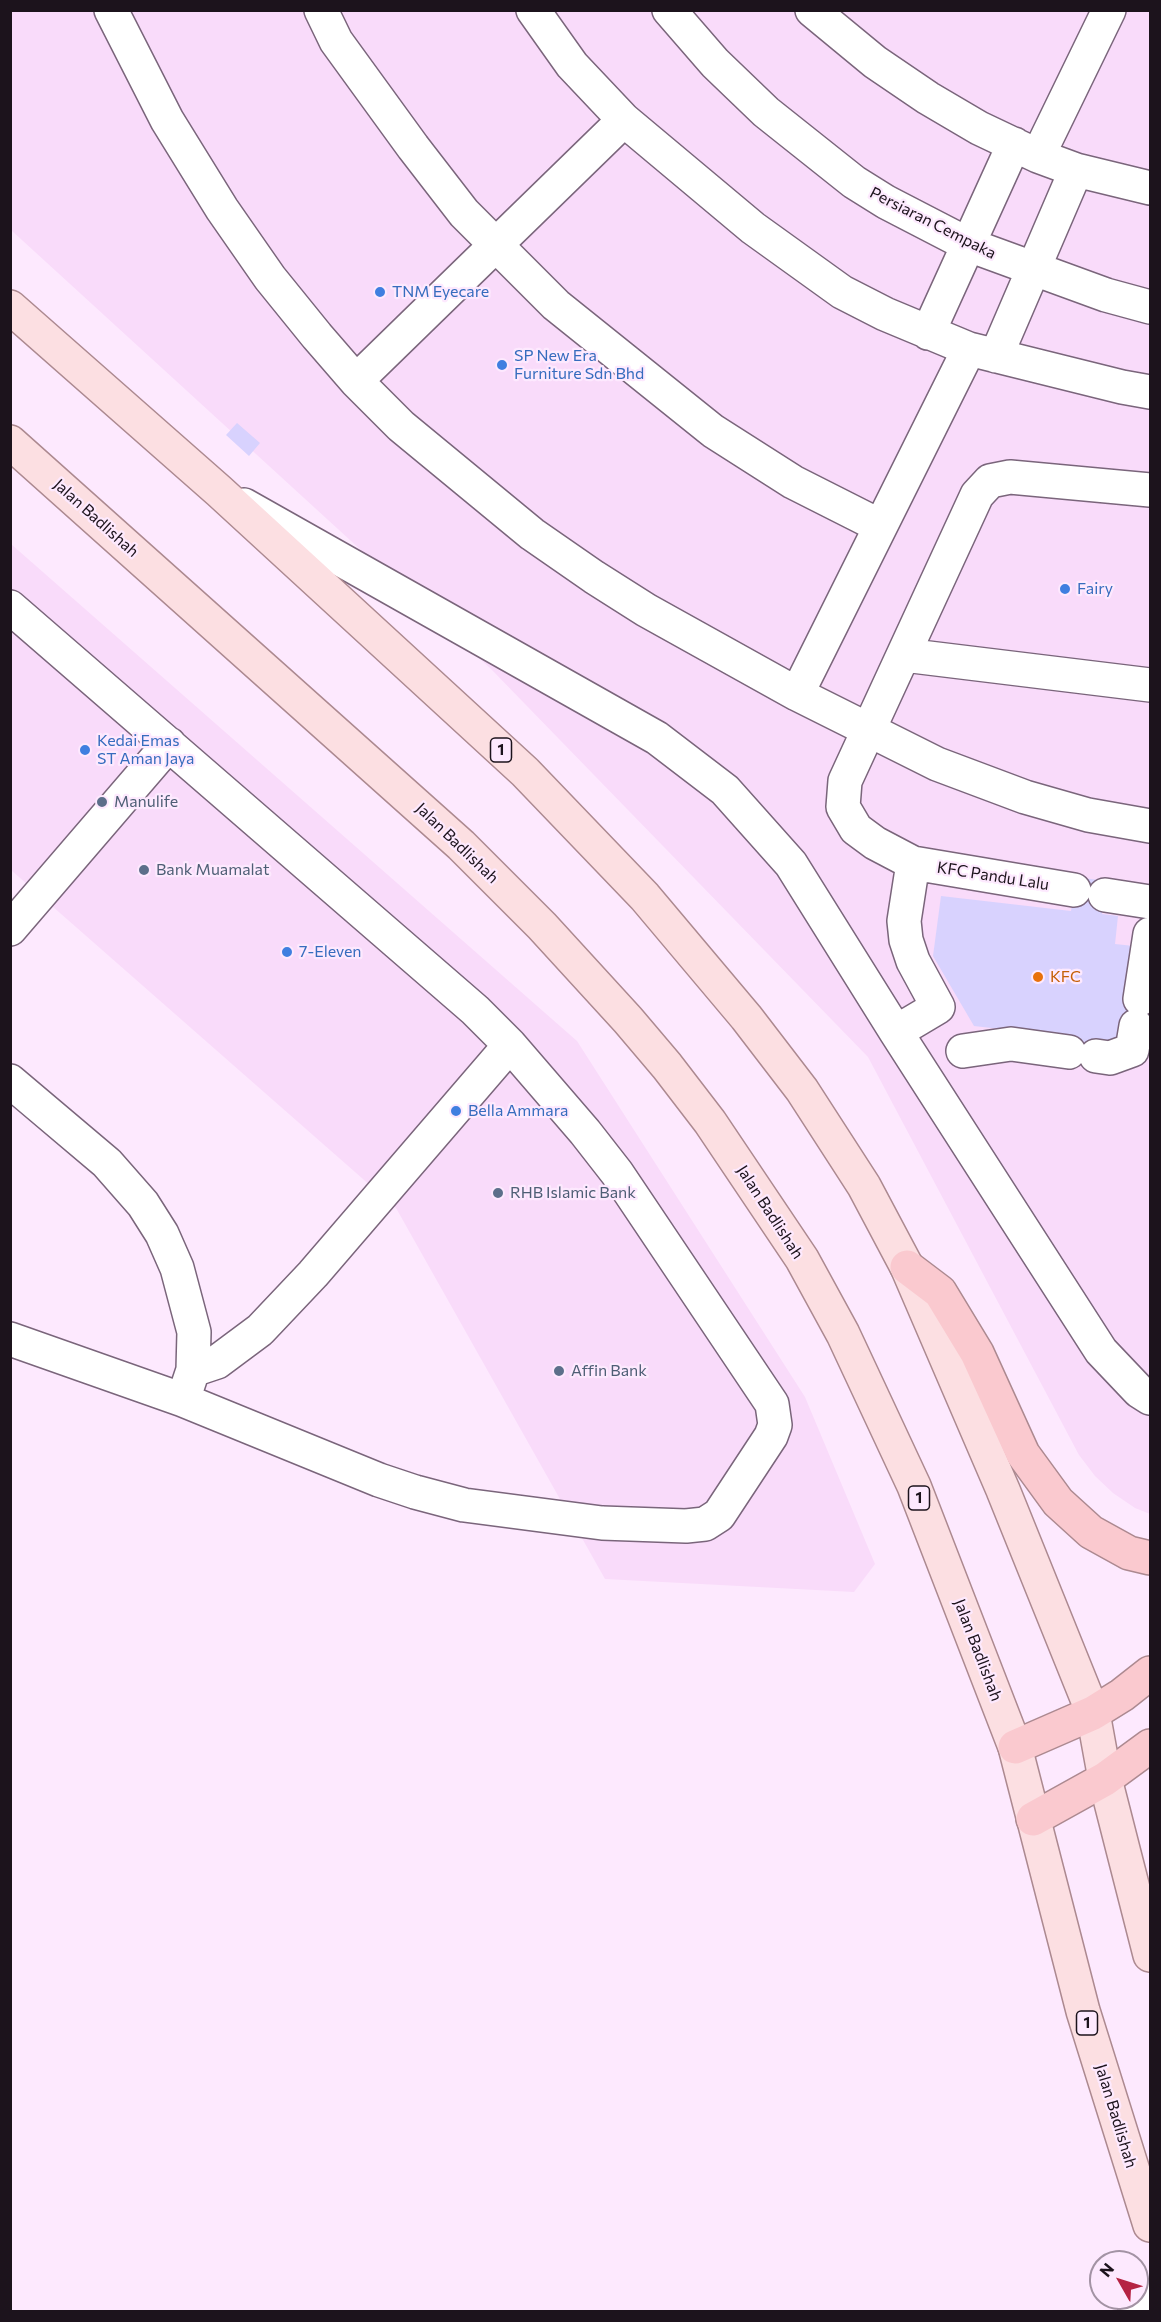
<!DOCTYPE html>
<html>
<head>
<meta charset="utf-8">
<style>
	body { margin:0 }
	#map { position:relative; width:1161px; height:2322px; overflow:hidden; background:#fde9fe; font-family:Commissioner,sans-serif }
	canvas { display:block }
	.frame { position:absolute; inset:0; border:12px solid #1c131c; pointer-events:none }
	.north { position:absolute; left:1089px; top:2250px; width:60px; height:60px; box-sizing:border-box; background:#fde9fe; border:2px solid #a393a4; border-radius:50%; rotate:309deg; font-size:16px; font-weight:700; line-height:24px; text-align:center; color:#1c131c }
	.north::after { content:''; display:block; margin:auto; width:21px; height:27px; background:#b52343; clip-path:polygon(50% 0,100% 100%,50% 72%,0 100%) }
</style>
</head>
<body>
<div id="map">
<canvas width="1161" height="2322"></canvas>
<div class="frame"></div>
<div class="north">N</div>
</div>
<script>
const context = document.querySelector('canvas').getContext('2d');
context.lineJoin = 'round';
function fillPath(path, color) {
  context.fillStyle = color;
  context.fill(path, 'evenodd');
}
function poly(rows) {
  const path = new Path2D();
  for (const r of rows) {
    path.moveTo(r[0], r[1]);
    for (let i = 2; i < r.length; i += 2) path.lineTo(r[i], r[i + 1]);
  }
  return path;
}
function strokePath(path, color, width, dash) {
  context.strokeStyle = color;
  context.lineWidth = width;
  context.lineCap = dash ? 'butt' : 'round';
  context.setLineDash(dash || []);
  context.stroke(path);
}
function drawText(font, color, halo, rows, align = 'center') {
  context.font = font + ' Commissioner,sans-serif';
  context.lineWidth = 4.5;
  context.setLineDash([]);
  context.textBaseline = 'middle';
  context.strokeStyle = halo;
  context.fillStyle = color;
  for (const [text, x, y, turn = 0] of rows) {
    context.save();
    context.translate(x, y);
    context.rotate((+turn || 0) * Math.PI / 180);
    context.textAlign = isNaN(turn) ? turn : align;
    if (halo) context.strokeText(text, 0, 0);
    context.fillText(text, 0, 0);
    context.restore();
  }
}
const built = poly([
	[10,11,1150,11,1150,1514,1135,1508,1113,1493,1095,1476,1079,1455,868,1057,491,669,11,230],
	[11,544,577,1041,805,1397,875,1564,854,1592,605,1579,396,1208,11,870]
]);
const building = poly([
	[237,423,260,443,249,456,226,435],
	[1076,877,1106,881,1102,914,1118,916,1115,944,1134,946,1150,1001,1150,1027,1122,1043,1094,1066,1067,1063,1070,1037,974,1026,933,956,941,896,1071,911]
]);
const minor = poly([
	[111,10,167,120,222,209,270,278,317,336,356,381,401,426,532,534,594,577,646,610,797,694,937,764,1025,797,1088,815,1150,826],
	[321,10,336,41,413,147,464,213,556,305,713,431,793,482,880,526],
	[533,10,572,65,624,120,753,228,842,292,885,314,969,349,1122,387,1150,392],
	[669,10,715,63,766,112,854,182,886,202,969,245,1106,295,1150,307],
	[812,10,875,62,928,98,979,128,1038,156,1076,170,1150,188],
	[1038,156,1109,10],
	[928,333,1014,144],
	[996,356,1076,170],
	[356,381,624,120],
	[244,505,657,738,725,790,791,864,896,1032,1101,1351,1139,1391,1150,1398],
	[10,607,475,1010,510,1045,585,1132,617,1173,772,1404,775,1425,771,1436,719,1515,705,1524,686,1526,602,1523,464,1505,415,1492,379,1480,183,1400,10,1339],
	[904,655,1150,685],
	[797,694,969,349],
	[913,863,1074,890],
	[1105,895,1150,902],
	[10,929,169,744],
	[1140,999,1150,934],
	[896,1032,938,1007,913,961,906,940,904,921,913,863,875,843,856,829,843,807,845,781,977,495,990,481,1010,477,1150,490],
	[963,1051,1011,1044,1069,1052],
	[1096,1056,1110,1058,1132,1050,1136,1026],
	[10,1081,107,1163,143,1204,162,1234,177,1268,194,1332,193,1370,186,1391],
	[193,1370,217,1362,260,1330,313,1274,510,1045],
	[1135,2312,1150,2296]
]);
const major = poly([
	[10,307,219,491,525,772,645,897,746,1017,802,1090,864,1186,907,1267,1003,1490,1093,1713,1105,1779,1150,1955],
	[10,442,461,845,542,926,628,1020,667,1066,710,1122,802,1259,843,1334,914,1486,1015,1747,1083,2011,1150,2225]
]);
const highway = poly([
	[907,1267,940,1292,977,1353,1023,1454,1058,1502,1091,1532,1129,1553,1150,1558],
	[1015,1747,1093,1713,1122,1695,1150,1673],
	[1033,1819,1105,1779,1150,1746]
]);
const markers = [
	[380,292,6,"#3f7fe0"],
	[502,365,6,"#3f7fe0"],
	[1065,589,6,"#3f7fe0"],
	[85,750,6,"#3f7fe0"],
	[102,802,6,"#5c6f8a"],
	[144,870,6,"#5c6f8a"],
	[287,952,6,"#3f7fe0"],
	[1038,977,6,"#e8710a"],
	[456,1111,6,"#3f7fe0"],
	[498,1193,6,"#5c6f8a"],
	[559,1371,6,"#5c6f8a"]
];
const shields = [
	[501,750,21],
	[919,1498,21],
	[1087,2023,21]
];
const shieldNames = [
	["1",501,750],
	["1",919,1498],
	["1",1087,2023]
];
const streetNames = [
	["Persiaran Cempaka",933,223,27],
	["Jalan Badlishah",96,518,42],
	["Jalan Badlishah",457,843,44],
	["KFC Pandu Lalu",993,876,9],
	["Jalan Badlishah",770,1212,57],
	["Jalan Badlishah",978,1650,69],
	["Jalan Badlishah",1116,2116,73]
];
const shopNames = [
	["TNM Eyecare",392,292],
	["SP New Era",514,356],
	["Furniture Sdn Bhd",514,374],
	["Fairy",1077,589],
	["Kedai Emas",97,741],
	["ST Aman Jaya",97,759],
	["7-Eleven",299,952],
	["Bella Ammara",468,1111]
];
const serviceNames = [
	["Manulife",114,802],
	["Bank Muamalat",156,870],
	["RHB Islamic Bank",510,1193],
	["Affin Bank",571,1371]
];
const foodNames = [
	["KFC",1050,977]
];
fillPath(built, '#f9dbfa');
fillPath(building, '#d8d2fe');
strokePath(minor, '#7a657b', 36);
strokePath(major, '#ac8990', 36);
strokePath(highway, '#ac8990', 36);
strokePath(minor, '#fff', 33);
strokePath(major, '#fcdfe2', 33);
strokePath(highway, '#fac9cf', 33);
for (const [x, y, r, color] of markers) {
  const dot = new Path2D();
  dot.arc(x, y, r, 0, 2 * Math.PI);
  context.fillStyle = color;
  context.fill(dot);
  strokePath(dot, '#fde9fe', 2);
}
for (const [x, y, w] of shields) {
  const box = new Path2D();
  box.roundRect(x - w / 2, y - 12, w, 24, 4.5);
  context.fillStyle = '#fde9fe';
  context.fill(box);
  strokePath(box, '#1c131c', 1.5);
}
drawText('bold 15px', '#1c131c', null, shieldNames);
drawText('16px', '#1c131c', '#fde9fe', streetNames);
drawText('16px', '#366cbe', '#fde9fe', shopNames, 'left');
drawText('16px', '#4e5e75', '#fde9fe', serviceNames, 'left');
drawText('16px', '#c56008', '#fde9fe', foodNames, 'left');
</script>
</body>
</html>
